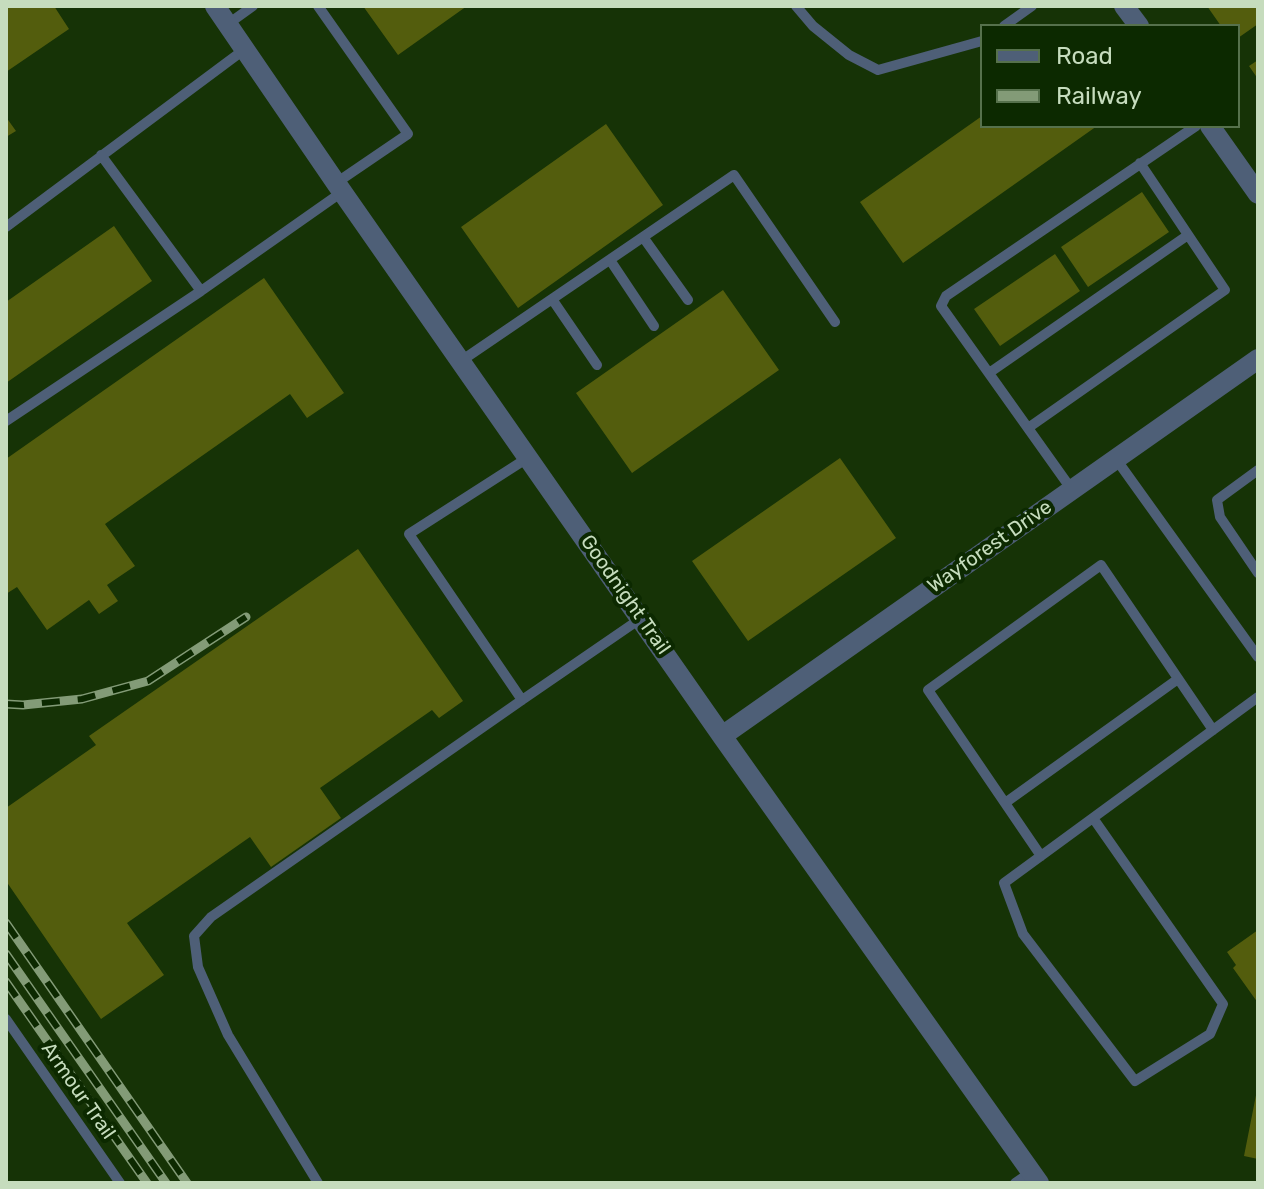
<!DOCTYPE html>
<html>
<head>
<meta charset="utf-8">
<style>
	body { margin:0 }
	#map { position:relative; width:1264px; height:1189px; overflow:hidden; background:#163306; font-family:Rubik,sans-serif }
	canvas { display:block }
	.frame { position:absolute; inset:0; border:8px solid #c6dcbd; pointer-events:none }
	.legend { position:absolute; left:980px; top:24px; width:260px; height:104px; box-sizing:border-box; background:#0c2900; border:2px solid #56714c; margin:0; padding:10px 14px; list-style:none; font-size:24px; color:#c6dcbd }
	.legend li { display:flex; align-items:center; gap:16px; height:40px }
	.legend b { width:40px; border:2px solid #56714c }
</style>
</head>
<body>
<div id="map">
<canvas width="1264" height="1189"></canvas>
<div class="frame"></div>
<ul class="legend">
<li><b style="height:10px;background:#4e5f77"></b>Road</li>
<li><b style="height:10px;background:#839b77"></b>Railway</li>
</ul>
</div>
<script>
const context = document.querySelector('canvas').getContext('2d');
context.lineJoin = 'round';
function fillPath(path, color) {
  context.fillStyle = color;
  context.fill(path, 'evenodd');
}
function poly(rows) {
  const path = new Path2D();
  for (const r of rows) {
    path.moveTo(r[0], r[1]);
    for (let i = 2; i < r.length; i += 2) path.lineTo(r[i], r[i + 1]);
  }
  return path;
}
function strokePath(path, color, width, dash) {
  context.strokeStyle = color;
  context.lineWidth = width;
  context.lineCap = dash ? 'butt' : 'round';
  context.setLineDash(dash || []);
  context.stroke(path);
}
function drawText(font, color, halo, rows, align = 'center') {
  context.font = font + ' Rubik,sans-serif';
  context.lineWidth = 8;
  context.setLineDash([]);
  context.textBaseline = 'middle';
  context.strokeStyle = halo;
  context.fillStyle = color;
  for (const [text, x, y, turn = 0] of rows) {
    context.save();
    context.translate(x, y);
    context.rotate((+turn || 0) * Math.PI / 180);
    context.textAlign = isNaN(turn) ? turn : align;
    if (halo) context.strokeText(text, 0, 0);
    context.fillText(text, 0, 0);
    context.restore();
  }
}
const building = poly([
	[6,6,54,6,69,29,6,72],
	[363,6,467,6,398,55],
	[1207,6,1258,6,1258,24,1238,38,1238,26,1221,26],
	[1258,60,1258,79,1249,66],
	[982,116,982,126,1097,126,903,263,860,202],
	[6,117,16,131,6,137],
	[606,124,663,205,518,308,461,227],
	[1142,192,1169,232,1088,287,1061,247],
	[114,226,152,281,6,383,6,302],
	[1055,254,1080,291,1000,346,974,309],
	[264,278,344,393,307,418,290,394,105,524,135,566,107,585,118,601,99,614,89,600,47,630,17,587,6,594,6,459],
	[723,290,779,370,632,473,576,393],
	[840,458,896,538,748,641,692,561],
	[358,549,463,701,439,718,432,710,320,788,341,818,271,867,250,837,127,923,164,975,101,1019,6,881,6,808,96,745,89,736],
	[1258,930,1258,1003,1233,968,1236,965,1227,952],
	[1257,1090,1258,1090,1258,1159,1244,1156]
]);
const service = poly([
	[318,6,408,134,336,183],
	[796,6,813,26,849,55,878,70,982,41],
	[228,24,253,6],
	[1004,26,1032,6],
	[101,155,201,291],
	[6,227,245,49],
	[643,237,688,300],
	[610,260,654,326],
	[552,299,597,365],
	[461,361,734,175,835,322],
	[989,373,1188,235],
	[6,421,201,291,342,192],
	[1028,428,1225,290,1140,163],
	[529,457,409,534,522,700,640,619],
	[1116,459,1258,657],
	[1258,470,1217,500,1220,517,1258,573],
	[1072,490,941,306,946,296,1196,126],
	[1005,803,1178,679],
	[1093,818,1223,1004,1210,1034,1135,1081,1023,934,1004,883,1258,697],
	[1041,856,928,690,1101,565,1213,730],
	[6,1019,120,1183],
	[318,1183,228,1035,198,967,194,936,211,917,522,700],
	[1015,1183,1031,1172]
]);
const tertiary = poly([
	[215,6,336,183,722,736,1039,1183],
	[1124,6,1139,26],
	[1210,126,1258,194],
	[722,736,1258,359]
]);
const rail = poly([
	[6,704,23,705,82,699,148,681,246,617],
	[6,923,187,1183],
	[6,954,166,1183],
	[6,982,147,1183]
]);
const streetNames = [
	["Wayforest Drive",990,547,-35],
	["Goodnight Trail",625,595,55],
	["Armour Trail",78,1091,55]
];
fillPath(building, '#535d0d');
strokePath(service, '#4e5f77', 10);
strokePath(tertiary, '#4e5f77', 20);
strokePath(rail, '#839b77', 9);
strokePath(rail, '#0c2900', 6, [18]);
drawText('20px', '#c6dcbd', '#0c2900', streetNames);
</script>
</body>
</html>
